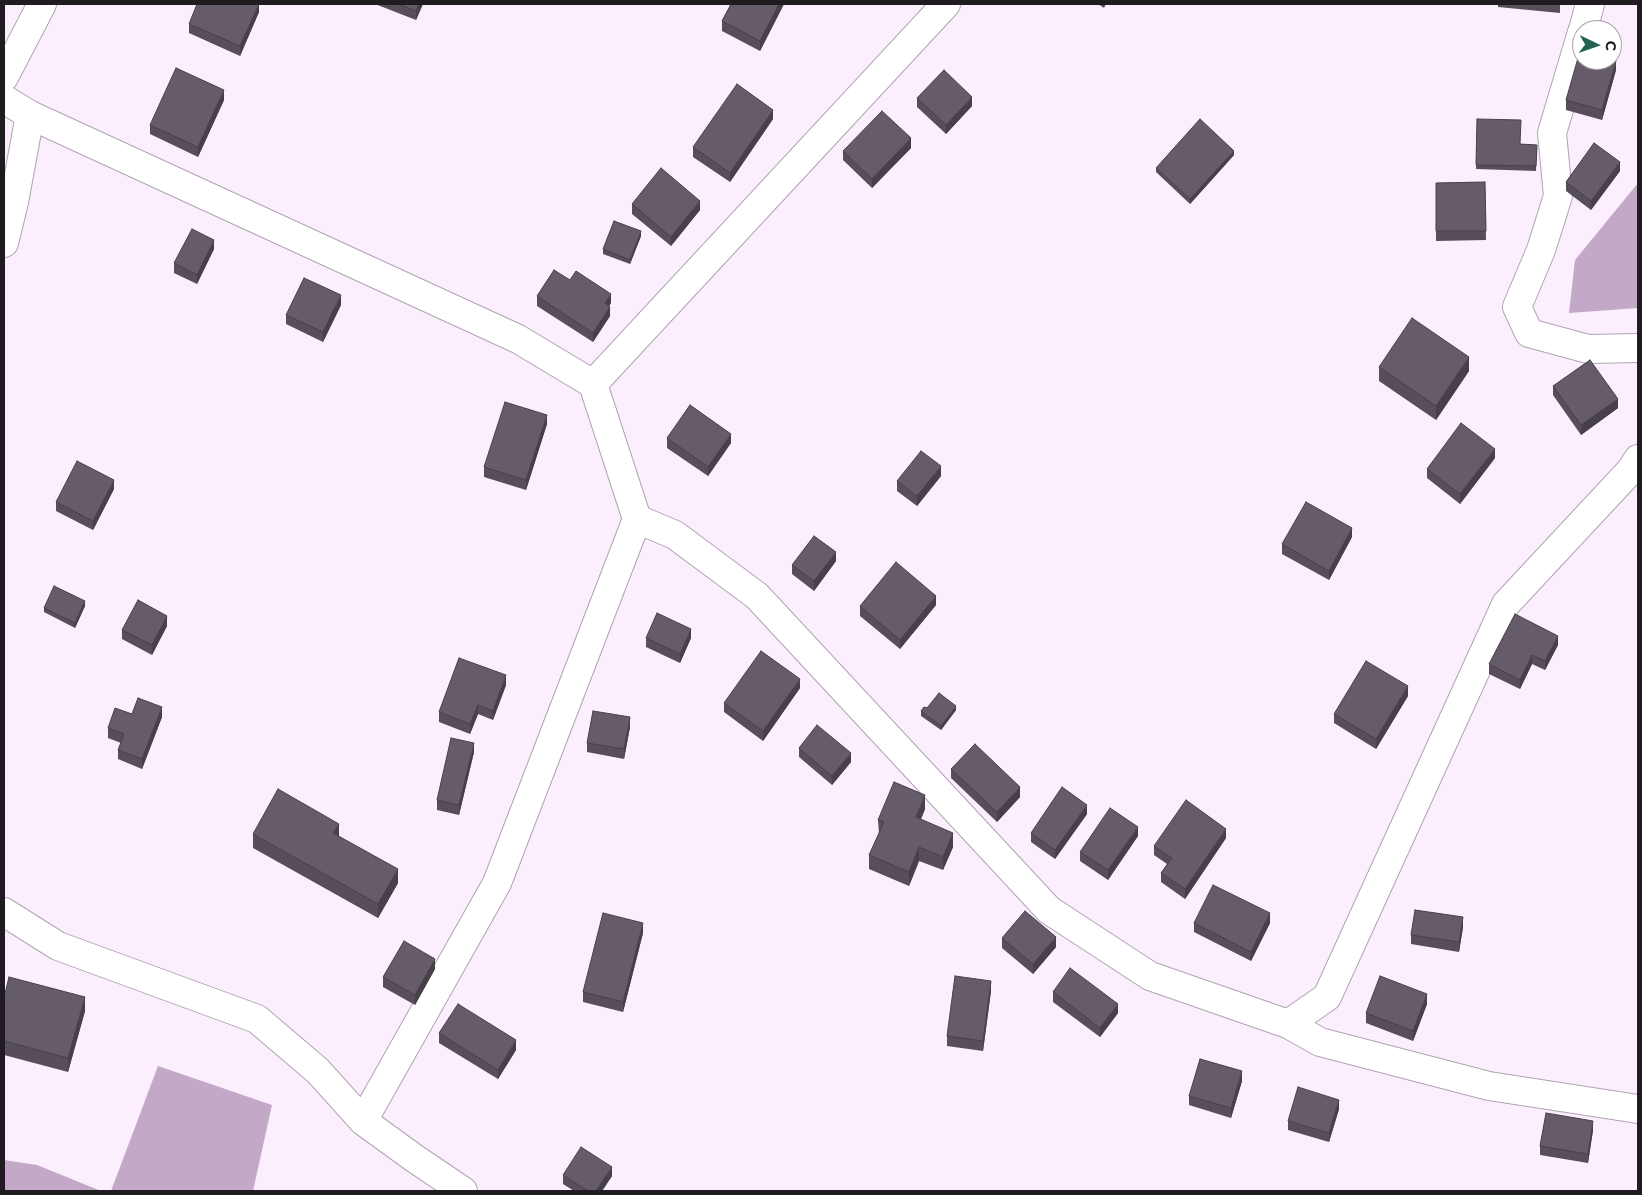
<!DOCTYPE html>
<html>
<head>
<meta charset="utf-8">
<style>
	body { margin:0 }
	#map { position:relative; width:1642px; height:1195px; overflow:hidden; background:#fbeffd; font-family:Montserrat,sans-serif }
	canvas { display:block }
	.frame { position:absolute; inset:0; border:5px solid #1f1b20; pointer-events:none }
	.north { position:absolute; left:1572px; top:20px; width:50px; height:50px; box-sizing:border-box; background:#fff; border:1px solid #a5a4a6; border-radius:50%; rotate:93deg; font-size:14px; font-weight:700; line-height:20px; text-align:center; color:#1f1b20 }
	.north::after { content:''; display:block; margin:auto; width:18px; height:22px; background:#216352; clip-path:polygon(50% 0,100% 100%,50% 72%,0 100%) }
</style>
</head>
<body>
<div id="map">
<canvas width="1642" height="1195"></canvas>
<div class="frame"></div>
<div class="north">С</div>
</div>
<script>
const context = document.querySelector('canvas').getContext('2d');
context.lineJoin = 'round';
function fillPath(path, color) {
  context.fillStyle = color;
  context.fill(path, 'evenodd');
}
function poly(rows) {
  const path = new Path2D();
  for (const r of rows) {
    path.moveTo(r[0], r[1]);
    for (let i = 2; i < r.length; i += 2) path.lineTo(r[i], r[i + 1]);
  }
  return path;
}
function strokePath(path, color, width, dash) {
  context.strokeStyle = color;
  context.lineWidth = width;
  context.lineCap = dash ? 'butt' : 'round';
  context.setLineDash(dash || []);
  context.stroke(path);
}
const forest = poly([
	[1638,183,1638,308,1569,313,1575,260],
	[158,1066,272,1105,253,1191,111,1191],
	[4,1160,37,1165,101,1191,4,1191]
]);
const street = poly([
	[1583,30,1590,4],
	[1582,32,1552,133,1558,196,1541,250,1517,307,1529,333,1588,349,1638,348],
	[4,77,42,4],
	[4,243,14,202,30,115],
	[593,384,946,4],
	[4,912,58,946,257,1019,318,1071,363,1121,414,1158,463,1191],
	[1288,1024,1320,1042,1489,1086,1638,1109],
	[363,1121,497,883,637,519,675,535,757,596,1049,910,1150,976,1288,1024,1327,997,1506,604,1631,470,1638,459]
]);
const secondary = poly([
	[4,99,30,115,518,339,593,384,637,519]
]);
const wall = poly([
	[259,4,259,12,240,56,189,33,189,24],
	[375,4,423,4,416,20],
	[731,4,784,4,760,51,722,31,722,21],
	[1098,4,1106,4,1104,8],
	[1498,4,1560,4,1560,13,1498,7],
	[1616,70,1602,120,1566,110,1566,100],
	[917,98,972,106,946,134,917,107],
	[224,100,198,157,150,134,150,125],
	[773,119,730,182,693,157,693,147],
	[1477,119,1520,144,1537,145,1536,171,1476,169],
	[911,148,872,188,843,160,843,151],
	[1234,155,1190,204,1156,172,1156,168],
	[1620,171,1591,210,1566,191,1566,182],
	[1485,182,1486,240,1436,241,1436,183],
	[632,204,700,210,671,246,632,214],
	[641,236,630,264,603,254,603,249],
	[214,249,197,284,174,273,174,263],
	[570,280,611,303,609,306,610,316,593,342,537,306,537,296],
	[341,305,323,342,286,324,286,315],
	[1379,367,1469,371,1436,420,1379,381],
	[1553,386,1618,408,1581,435,1553,395],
	[547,424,526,490,484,477,484,467],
	[667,438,731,443,708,476,667,448],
	[1495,458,1460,504,1427,478,1427,469],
	[941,476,917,506,897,491,897,481],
	[114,489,93,530,56,511,56,502],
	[1352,537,1329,580,1282,554,1282,544],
	[836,561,814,591,792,574,792,565],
	[936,605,900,649,860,616,860,606],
	[85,606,75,628,44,612,44,608],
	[167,626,152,655,122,639,122,630],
	[646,638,691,638,680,663,646,647],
	[1558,645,1545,670,1532,664,1520,689,1489,674,1489,664],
	[506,685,493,720,478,714,470,734,439,722,439,712],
	[800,688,763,741,724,712,724,703],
	[1408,696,1376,749,1334,723,1334,714],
	[927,708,956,710,941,730,921,716,921,711],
	[132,714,162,717,142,769,118,759,118,750,121,743,108,738,108,728],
	[630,727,624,759,587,752,587,743],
	[799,748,851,762,832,785,799,757],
	[474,752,459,815,437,810,437,800],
	[951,769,1020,797,997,822,951,778],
	[925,809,921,819,953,847,943,870,919,861,909,886,869,869,869,855,879,834,878,820],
	[1087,814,1055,859,1031,842,1031,833],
	[253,834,339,836,398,883,378,918,253,848],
	[1138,836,1108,880,1080,861,1080,852],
	[1226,838,1185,899,1161,882,1161,873,1167,864,1154,855,1154,846],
	[1194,923,1270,923,1251,961,1194,932],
	[1463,927,1459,952,1411,944,1411,935],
	[643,933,623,1012,583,1002,583,992],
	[1002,938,1056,947,1033,974,1002,948],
	[435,969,415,1005,383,987,383,977],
	[991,991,983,1051,947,1046,947,1036],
	[1053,992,1118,1013,1100,1037,1053,1002],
	[4,998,85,1011,68,1072,4,1055],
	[1427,1004,1413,1041,1366,1023,1366,1013],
	[439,1033,516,1050,498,1079,439,1043],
	[1242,1081,1231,1118,1189,1105,1189,1096],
	[1339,1109,1329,1142,1288,1130,1288,1121],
	[1593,1130,1588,1163,1540,1155,1540,1146],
	[563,1175,612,1176,602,1191,574,1191,563,1184]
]);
const shadedWall = poly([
	[259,4,259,12,240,56,240,46],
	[419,4,423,4,416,20,416,11],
	[779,4,784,4,760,51,760,41],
	[1616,61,1616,70,1602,120,1602,110],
	[224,90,224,100,198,157,198,147],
	[972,97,972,106,946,134,946,125],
	[773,110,773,119,730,182,730,173],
	[911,138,911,148,872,188,872,179],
	[1234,151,1234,155,1190,204,1190,199],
	[1620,162,1620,171,1591,210,1591,201],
	[700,201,700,210,671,246,671,237],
	[641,231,641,236,630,264,630,260],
	[214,240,214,249,197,284,197,275],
	[611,294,611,303,605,313,605,303],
	[341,295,341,305,323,342,323,332],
	[610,307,610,316,593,342,593,333],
	[1469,357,1469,371,1436,420,1436,406],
	[1618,399,1618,408,1581,435,1581,425],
	[547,415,547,424,526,490,526,480],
	[731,434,731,443,708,476,708,467],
	[1495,449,1495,458,1460,504,1460,494],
	[941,466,941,476,917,506,917,496],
	[114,480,114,489,93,530,93,521],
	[1352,528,1352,537,1329,580,1329,571],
	[836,552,836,561,814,591,814,581],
	[936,596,936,605,900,649,900,640],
	[85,601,85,606,75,628,75,623],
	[167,616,167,626,152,655,152,645],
	[691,629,691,638,680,663,680,654],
	[1558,636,1558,645,1545,670,1545,661],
	[1532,655,1532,664,1520,689,1520,680],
	[506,675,506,685,493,720,493,711],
	[800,679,800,688,763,741,763,731],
	[1408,686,1408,696,1376,749,1376,739],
	[478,705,478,714,470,734,470,724],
	[956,706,956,710,941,730,941,726],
	[162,707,162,717,142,769,142,759],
	[630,717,630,727,624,759,624,749],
	[474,743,474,752,459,815,459,805],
	[851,753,851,762,832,785,832,776],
	[1020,787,1020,797,997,822,997,812],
	[925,795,925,809,916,831,916,817],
	[1087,805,1087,814,1055,859,1055,850],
	[339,824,339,838,333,833],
	[1138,827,1138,836,1108,880,1108,870],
	[1226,829,1226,838,1185,899,1185,889],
	[953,833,953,847,943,870,943,857],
	[919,847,919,861,909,886,909,872],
	[398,869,398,883,378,918,378,904],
	[1270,913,1270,923,1251,961,1251,952],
	[1463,917,1463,927,1459,952,1459,942],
	[643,923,643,933,623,1012,623,1002],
	[1056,937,1056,947,1033,974,1033,964],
	[435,959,435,969,415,1005,415,995],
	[991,981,991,991,983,1051,983,1041],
	[1427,994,1427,1004,1413,1041,1413,1031],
	[85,997,85,1011,68,1072,68,1058],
	[1118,1004,1118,1013,1100,1037,1100,1028],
	[516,1040,516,1050,498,1079,498,1070],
	[1242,1071,1242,1081,1231,1118,1231,1108],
	[1339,1100,1339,1109,1329,1142,1329,1133],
	[1593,1121,1593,1130,1588,1163,1588,1154],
	[612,1167,612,1176,602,1191,596,1191]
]);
const building = poly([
	[197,4,259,4,240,46,189,24,197,4],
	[399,4,419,4,416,11,399,4],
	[731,4,779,4,760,41,722,21,731,4],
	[1580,51,1582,51,1582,60,1612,59,1616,61,1602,110,1566,100,1580,51],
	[176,68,224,90,198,147,150,125,176,68],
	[944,70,972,97,946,125,917,98,944,70],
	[737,84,773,110,730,173,693,147,737,84],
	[882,111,911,138,872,179,843,151,882,111],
	[1200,119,1234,151,1190,199,1156,168,1200,119],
	[1477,119,1521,120,1520,144,1537,145,1536,166,1476,165,1477,119],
	[1594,143,1620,162,1591,201,1566,182,1594,143],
	[661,168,700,201,671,237,632,204,661,168],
	[1485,182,1486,231,1436,231,1436,183,1485,182],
	[614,221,641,231,630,260,603,249,614,221],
	[192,229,214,240,197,275,174,263,192,229],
	[554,270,570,280,576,271,611,294,605,303,610,307,593,333,537,296,554,270],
	[304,278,341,295,323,332,286,315,304,278],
	[1412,318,1469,357,1436,406,1379,367,1412,318],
	[1590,360,1618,399,1581,425,1553,386,1590,360],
	[505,402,547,415,526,480,484,467,505,402],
	[690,405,731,434,708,467,667,438,690,405],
	[1461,423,1495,449,1460,494,1427,469,1461,423],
	[921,451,941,466,917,496,897,481,921,451],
	[77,461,114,480,93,521,56,502,77,461],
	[1306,502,1352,528,1329,571,1282,544,1306,502],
	[814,536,836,552,814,581,792,565,814,536],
	[896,562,936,596,900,640,860,606,896,562],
	[54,586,85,601,75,623,44,608,54,586],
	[138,600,167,616,152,645,122,630,138,600],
	[657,613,691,629,680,654,646,638,657,613],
	[1515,614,1558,636,1545,661,1532,655,1520,680,1489,664,1515,614],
	[761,651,800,679,763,731,724,703,761,651],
	[459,658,506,675,493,711,478,705,470,724,439,712,459,658],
	[1366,661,1408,686,1376,739,1334,714,1366,661],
	[939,693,956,706,941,726,921,711,924,707,927,708,939,693],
	[138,698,162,707,142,759,118,750,124,734,108,728,115,708,132,714,138,698],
	[593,711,630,717,624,749,587,743,593,711],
	[817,725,851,753,832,776,799,748,817,725],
	[451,738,474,743,459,805,437,800,451,738],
	[975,744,1020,787,997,812,951,769,975,744],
	[894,782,925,795,916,817,953,833,943,857,919,847,909,872,869,855,884,822,878,820,894,782],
	[1062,787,1087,805,1055,850,1031,833,1062,787],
	[278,789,339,824,333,833,398,869,378,904,253,834,278,789],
	[1186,800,1226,829,1185,889,1161,873,1172,858,1154,846,1186,800],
	[1110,808,1138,827,1108,870,1080,852,1110,808],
	[1213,885,1270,913,1251,952,1194,923,1213,885],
	[1415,910,1463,917,1459,942,1411,935,1415,910],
	[1025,911,1056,937,1033,964,1002,938,1025,911],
	[603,913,643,923,623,1002,583,992,603,913],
	[404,941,435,959,415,995,383,977,404,941],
	[1070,968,1118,1004,1100,1028,1053,992,1070,968],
	[955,976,991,981,983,1041,947,1036,955,976],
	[1380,976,1427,994,1413,1031,1366,1013,1380,976],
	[9,977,85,997,68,1058,4,1041,4,998,9,977],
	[458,1004,516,1040,498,1070,439,1033,458,1004],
	[1200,1059,1242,1071,1231,1108,1189,1096,1200,1059],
	[1298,1087,1339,1100,1329,1133,1288,1121,1298,1087],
	[1546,1113,1593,1121,1588,1154,1540,1146,1546,1113],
	[581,1147,612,1167,596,1191,588,1191,563,1175,581,1147]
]);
fillPath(forest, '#c3a8c8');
strokePath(street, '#b0a4b2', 30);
strokePath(secondary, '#b0a4b2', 30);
strokePath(street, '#fff', 28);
strokePath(secondary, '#fff', 28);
fillPath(wall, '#584e59');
fillPath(shadedWall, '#474049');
fillPath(building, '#665b68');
strokePath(building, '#474049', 1);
</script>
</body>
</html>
